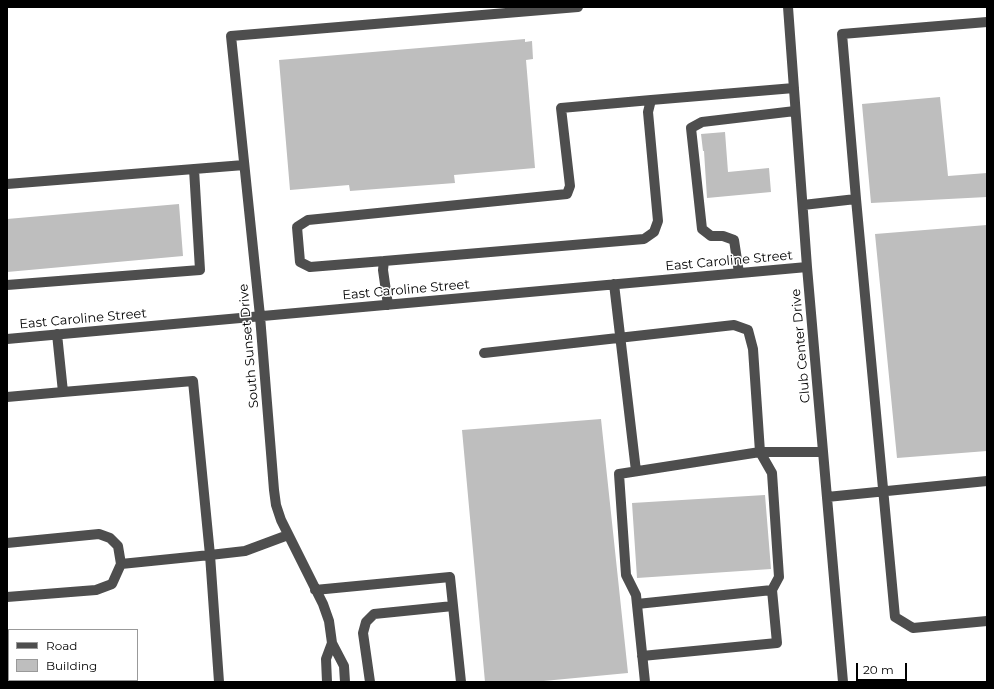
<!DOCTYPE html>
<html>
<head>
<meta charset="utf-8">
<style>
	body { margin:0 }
	#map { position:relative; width:994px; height:689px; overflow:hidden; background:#fff; font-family:Montserrat,sans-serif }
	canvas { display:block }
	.frame { position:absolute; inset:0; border:8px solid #000; pointer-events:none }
	.legend { position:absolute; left:8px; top:629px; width:130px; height:52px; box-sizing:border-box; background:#fff; border:1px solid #999; margin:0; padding:5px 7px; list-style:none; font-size:12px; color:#000 }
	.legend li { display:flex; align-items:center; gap:8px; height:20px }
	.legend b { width:20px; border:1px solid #999 }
	.scale { position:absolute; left:856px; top:663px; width:51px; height:18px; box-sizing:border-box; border:2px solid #000; border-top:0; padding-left:5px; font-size:12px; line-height:14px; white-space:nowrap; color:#000; -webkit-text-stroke:3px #fff; paint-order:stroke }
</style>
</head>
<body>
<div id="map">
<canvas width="994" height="689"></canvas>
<div class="frame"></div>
<ul class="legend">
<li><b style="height:5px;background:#4e4e4e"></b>Road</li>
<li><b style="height:11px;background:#bebebe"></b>Building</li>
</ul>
<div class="scale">20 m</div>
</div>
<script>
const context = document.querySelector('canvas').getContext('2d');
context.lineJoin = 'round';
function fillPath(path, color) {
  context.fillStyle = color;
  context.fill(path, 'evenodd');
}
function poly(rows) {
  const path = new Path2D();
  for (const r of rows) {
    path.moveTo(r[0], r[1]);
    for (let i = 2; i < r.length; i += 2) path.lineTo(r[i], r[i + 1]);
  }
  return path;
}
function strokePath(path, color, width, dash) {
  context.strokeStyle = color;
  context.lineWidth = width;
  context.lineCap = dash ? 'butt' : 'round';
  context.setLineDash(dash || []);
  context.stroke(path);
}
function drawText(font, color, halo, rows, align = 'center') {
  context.font = font + ' Montserrat,sans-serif';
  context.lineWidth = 3;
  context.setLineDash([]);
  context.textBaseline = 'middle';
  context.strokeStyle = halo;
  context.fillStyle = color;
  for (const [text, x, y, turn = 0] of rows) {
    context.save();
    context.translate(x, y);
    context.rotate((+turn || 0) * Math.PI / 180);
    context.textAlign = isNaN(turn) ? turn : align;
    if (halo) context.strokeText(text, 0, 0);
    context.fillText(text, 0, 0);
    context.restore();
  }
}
const building = poly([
	[525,39,525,42,532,41,533,59,526,60,535,168,454,175,455,183,350,191,349,185,290,190,279,60],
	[940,97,948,176,987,173,987,197,871,203,862,104],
	[725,132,728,172,769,168,771,192,707,198,704,151,703,151,701,134],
	[179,204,183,256,7,272,7,219],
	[987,225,987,451,897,458,875,234],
	[601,419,628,673,533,682,485,682,462,430],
	[765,495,771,569,637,578,632,503]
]);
const minor = poly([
	[788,7,807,267,843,682],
	[7,184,244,165],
	[856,199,842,34,987,22],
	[803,205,856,199,895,617,913,628,987,621],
	[384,261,310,267,300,262,297,227,308,220,567,194,570,186,561,108,651,100],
	[739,273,734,240,723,236,711,236,702,229,691,128,702,122,795,111],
	[614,284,636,471],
	[7,285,200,270,194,169],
	[388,305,383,270,384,261,644,239,654,232,658,221,648,112,651,100,794,88],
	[7,339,807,267],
	[484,353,734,325,748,330,753,349,760,452,772,473,779,577,772,590],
	[7,397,63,392,57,334],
	[827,497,987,481],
	[7,543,99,534,110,538,118,546,121,564],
	[315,590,450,577,461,682],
	[7,597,96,590,112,584,121,564,210,555,193,381,63,392],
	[637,604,772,590,777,643,642,656],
	[219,682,210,555,245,551,288,535],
	[327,682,326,659,332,643],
	[345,682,344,666,332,643,329,621,323,604,281,520,276,505,274,490,260,316,231,36,578,7],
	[370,682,363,633,366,622,374,614,453,606],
	[645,682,636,595,626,575,619,474,760,452,823,452]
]);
const streetNames = [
	["East Caroline Street",729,261,-5],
	["East Caroline Street",406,290,-5],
	["East Caroline Street",83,319,-5],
	["South Sunset Drive",249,346,-95],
	["Club Center Drive",801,346,-95]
];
fillPath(building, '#bebebe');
strokePath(minor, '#4e4e4e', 10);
drawText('13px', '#000', '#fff', streetNames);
</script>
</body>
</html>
